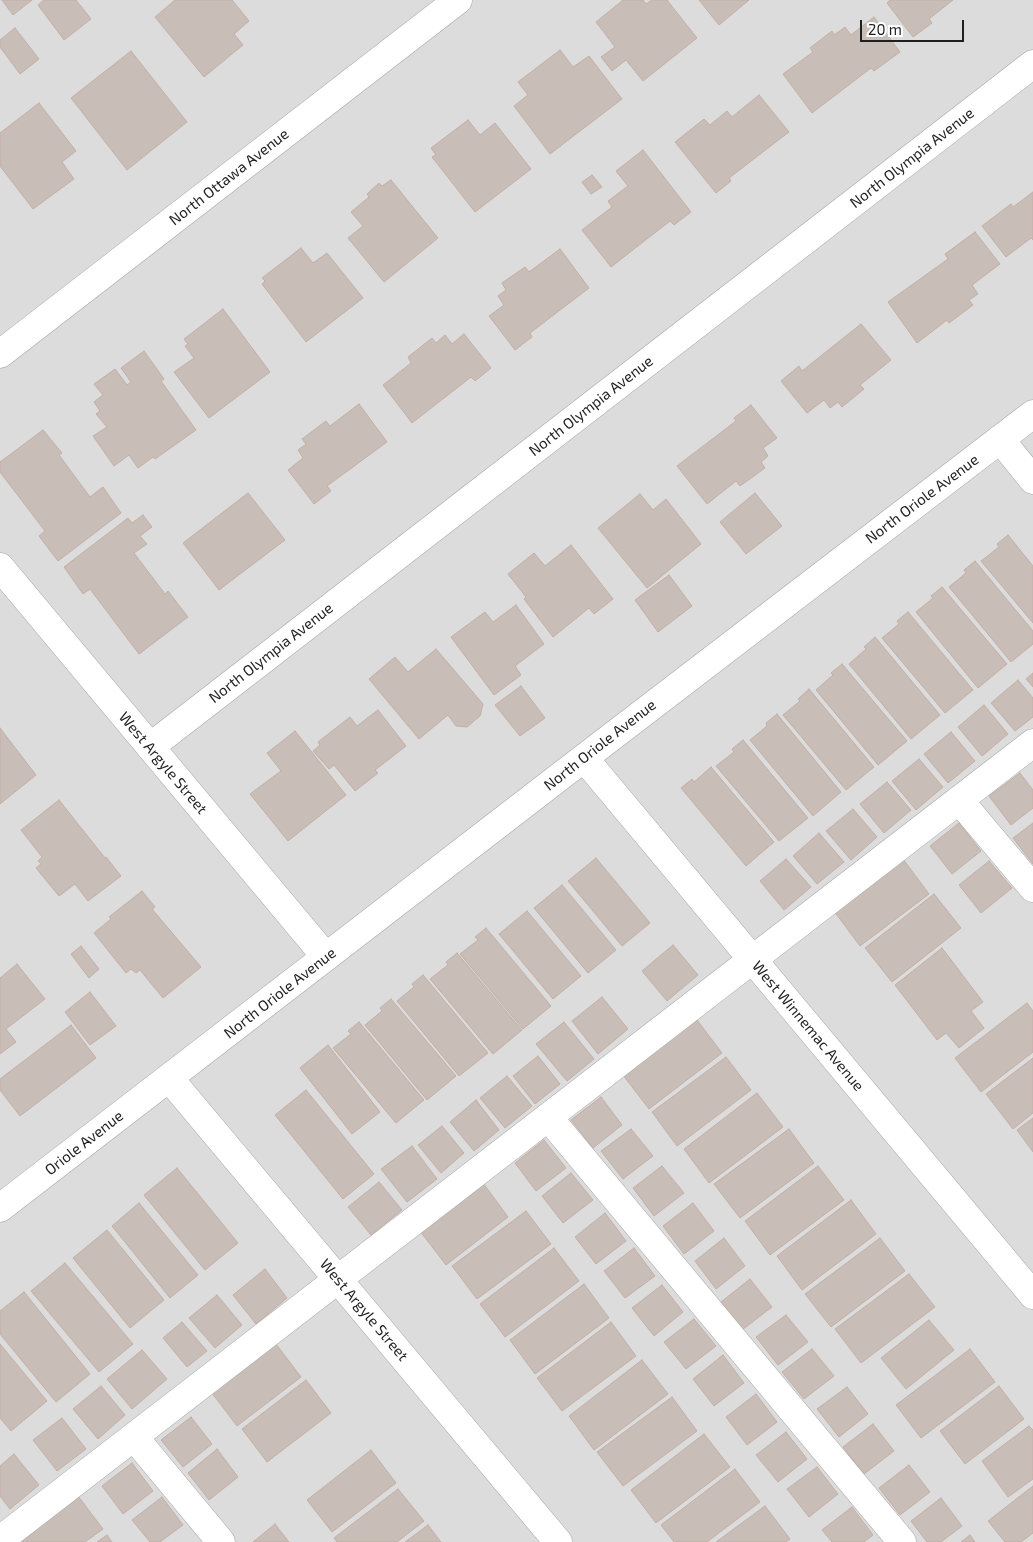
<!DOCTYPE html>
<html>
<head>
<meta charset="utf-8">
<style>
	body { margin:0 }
	#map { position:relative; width:1033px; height:1542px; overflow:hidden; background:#f1ebe5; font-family:"Exo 2",sans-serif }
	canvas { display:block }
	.scale { position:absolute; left:860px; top:20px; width:104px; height:22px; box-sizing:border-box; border:2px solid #1f1f1f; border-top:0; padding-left:6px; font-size:15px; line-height:18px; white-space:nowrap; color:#1f1f1f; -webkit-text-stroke:4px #fff; paint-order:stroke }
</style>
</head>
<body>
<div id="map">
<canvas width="1033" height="1542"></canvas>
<div class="scale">20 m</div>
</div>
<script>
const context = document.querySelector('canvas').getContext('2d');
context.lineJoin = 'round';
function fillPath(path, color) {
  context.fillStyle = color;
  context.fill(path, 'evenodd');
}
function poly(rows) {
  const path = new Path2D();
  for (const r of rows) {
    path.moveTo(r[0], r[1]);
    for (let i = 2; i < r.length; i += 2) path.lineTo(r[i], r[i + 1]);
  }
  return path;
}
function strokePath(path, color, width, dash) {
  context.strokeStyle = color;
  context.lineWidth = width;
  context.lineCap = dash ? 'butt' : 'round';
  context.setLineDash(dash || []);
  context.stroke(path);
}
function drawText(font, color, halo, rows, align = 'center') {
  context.font = font + ' "Exo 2",sans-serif';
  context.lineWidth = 4.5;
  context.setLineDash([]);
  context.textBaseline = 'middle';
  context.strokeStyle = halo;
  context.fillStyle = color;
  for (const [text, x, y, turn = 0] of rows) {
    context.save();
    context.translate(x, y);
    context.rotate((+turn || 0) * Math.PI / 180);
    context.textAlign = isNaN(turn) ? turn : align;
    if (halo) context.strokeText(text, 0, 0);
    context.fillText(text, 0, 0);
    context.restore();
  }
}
const residential = poly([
	[0,0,1033,0,1033,1542,0,1542]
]);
const building = poly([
	[2,0,32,0,13,15,2,0],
	[44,0,76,0,91,19,64,40,38,5,44,0],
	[175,0,232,0,249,21,234,34,243,45,204,77,155,17,175,0],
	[623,0,643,0,646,4,652,0,667,0,697,38,643,81,626,60,612,71,601,57,615,47,596,22,623,0],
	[699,0,749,0,719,25,699,0],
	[890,0,953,0,929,19,932,23,913,37,887,3,890,0],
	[874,17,900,52,874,71,871,68,812,113,783,74,813,52,810,48,832,31,834,35,845,27,851,35,874,17],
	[15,28,39,59,20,74,0,47,0,40,15,28],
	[560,50,573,67,589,56,622,99,550,154,514,106,528,95,518,82,560,50],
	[131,51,187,122,127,170,71,98,131,51],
	[759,95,789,132,729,178,731,181,716,193,675,142,704,119,710,125,727,111,732,117,759,95],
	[39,103,76,151,62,162,74,179,33,209,0,166,0,133,39,103],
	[468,120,480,135,495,123,531,169,475,212,432,157,436,155,431,148,468,120],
	[643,150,691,212,674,225,670,221,611,267,582,230,612,207,608,201,628,186,616,171,643,150],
	[592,175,602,187,591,194,582,182,592,175],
	[391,180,438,238,384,282,348,238,363,226,351,212,369,197,367,194,379,183,382,186,391,180],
	[1033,192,1033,240,1031,238,1006,257,982,226,1011,204,1013,207,1033,192],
	[975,232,1000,264,972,285,978,294,969,300,973,305,949,323,947,320,917,343,888,302,948,259,945,254,975,232],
	[301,248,313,263,327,253,363,298,306,342,262,284,265,281,262,278,301,248],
	[560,249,589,288,530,333,532,337,515,350,489,316,504,305,498,296,506,290,502,283,525,267,529,272,560,249],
	[223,309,270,372,209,418,174,372,194,358,185,346,188,344,184,339,223,309],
	[861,324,891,360,860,385,864,389,842,407,838,402,830,408,824,400,807,413,781,381,799,366,802,371,861,324],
	[464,334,491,368,475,381,471,377,412,423,383,385,411,363,408,357,432,338,436,343,445,335,452,344,464,334],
	[144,351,164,379,161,381,196,430,155,459,153,457,138,468,129,455,114,466,93,436,107,427,96,414,100,411,94,402,103,395,94,384,115,369,127,385,131,382,121,368,144,351],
	[359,404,387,442,327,486,331,491,314,504,288,470,303,458,298,450,306,444,302,439,326,421,330,426,359,404],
	[751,405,777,438,763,448,768,456,761,462,765,468,740,486,736,481,707,504,677,466,736,421,734,418,751,405],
	[43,430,62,453,59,455,90,497,103,487,121,513,58,561,39,536,45,531,0,472,0,462,43,430],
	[248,493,285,540,219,590,183,543,248,493],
	[755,493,782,526,746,554,720,522,755,493],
	[640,494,653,510,666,499,701,544,647,588,598,528,640,494],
	[143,515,152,527,140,536,147,544,134,553,165,594,168,591,188,617,139,654,90,589,83,594,64,567,128,518,132,523,143,515],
	[1008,535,1033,566,1033,623,981,561,999,547,997,544,1008,535],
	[571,545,613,599,594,614,589,608,553,637,524,599,526,597,508,574,534,553,545,566,571,545],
	[975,561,1033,631,1033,644,1011,662,949,587,966,573,964,570,975,561],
	[669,575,692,606,658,632,635,600,669,575],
	[942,587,1007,664,978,688,916,612,933,598,931,596,942,587],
	[516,605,544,644,515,666,521,675,494,695,451,637,485,612,493,622,516,605],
	[908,612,973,690,945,713,882,638,899,624,897,621,908,612],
	[875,637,940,715,911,739,849,664,866,649,864,647,875,637],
	[436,649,483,704,480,716,467,727,456,726,448,715,419,739,369,679,395,657,408,672,436,649],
	[842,664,907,741,878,765,816,690,833,675,831,673,842,664],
	[1033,673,1033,687,1026,679,1033,673],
	[1018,680,1033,698,1033,717,1015,731,991,703,1018,680],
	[521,686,545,718,520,736,495,705,521,686],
	[809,689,874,767,846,790,783,715,800,701,798,699,809,689],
	[984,705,1008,734,982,756,958,727,984,705],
	[378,710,406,746,375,770,378,773,355,791,334,765,329,769,313,751,320,745,318,742,350,717,357,726,378,710],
	[777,714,841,792,813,816,750,740,767,726,766,723,777,714],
	[0,728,36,775,0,804,0,728],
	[295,731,346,795,288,841,250,794,281,771,267,753,295,731],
	[951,732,975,761,948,783,924,754,951,732],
	[743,740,808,818,779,841,716,766,734,752,732,749,743,740],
	[919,759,943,787,916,810,892,781,919,759],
	[711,767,774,842,746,866,681,788,692,779,694,782,711,767],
	[1020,773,1033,790,1033,808,1011,825,989,796,1020,773],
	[887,782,911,810,884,833,860,804,887,782],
	[59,800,105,858,106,857,121,876,88,901,75,884,59,896,36,868,41,864,38,861,42,857,21,830,59,800],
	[853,809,877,837,851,860,826,831,853,809],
	[959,823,981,851,952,874,930,846,959,823],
	[1033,823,1033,864,1013,838,1033,823],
	[819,833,844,862,817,884,793,856,819,833],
	[596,858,650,923,622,946,568,881,596,858],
	[786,859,811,887,784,910,760,881,786,859],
	[903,859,929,894,860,946,834,911,903,859],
	[989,861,1012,888,981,913,959,885,989,861],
	[562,885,616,950,588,973,534,908,562,885],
	[142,891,155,907,152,909,201,967,163,998,140,970,136,973,131,969,126,973,94,933,111,919,109,917,142,891],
	[934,894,961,928,892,982,865,948,934,894],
	[527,911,581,976,553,999,499,934,527,911],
	[486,928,551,1006,523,1029,460,954,478,940,475,937,486,928],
	[673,945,698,975,667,1001,642,971,673,945],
	[81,946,99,969,89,978,71,954,81,946],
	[942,948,983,1002,971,1011,984,1028,959,1048,946,1033,937,1040,895,985,942,948],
	[457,953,522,1030,493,1054,430,979,448,965,446,962,457,953],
	[17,964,45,999,6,1029,16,1042,0,1054,0,978,17,964],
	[423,975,488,1053,459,1076,397,1001,414,987,412,984,423,975],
	[90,992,116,1026,90,1045,65,1012,90,992],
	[602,997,628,1029,598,1054,572,1021,602,997],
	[391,999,456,1076,427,1100,365,1025,382,1011,380,1008,391,999],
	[1027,1003,1033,1011,1033,1052,981,1092,955,1058,1027,1003],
	[697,1020,722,1053,649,1109,623,1075,697,1020],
	[359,1022,424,1100,396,1123,333,1048,351,1034,348,1031,359,1022],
	[564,1022,594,1059,567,1081,536,1044,564,1022],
	[71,1025,96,1058,20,1116,0,1090,0,1079,71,1025],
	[328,1045,380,1112,352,1134,300,1068,328,1045],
	[538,1056,560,1084,535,1104,513,1076,538,1056],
	[726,1057,751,1090,677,1146,652,1112,726,1057],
	[1033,1058,1033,1113,1013,1129,986,1094,1033,1058],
	[507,1076,532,1106,505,1128,480,1098,507,1076],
	[306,1090,374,1174,343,1199,275,1115,306,1090],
	[757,1093,783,1127,709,1183,684,1149,757,1093],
	[601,1097,622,1125,593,1148,571,1120,601,1097],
	[476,1100,499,1130,474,1151,450,1122,476,1100],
	[1033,1118,1033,1152,1017,1130,1033,1118],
	[442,1126,464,1153,441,1173,418,1145,442,1126],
	[631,1129,653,1156,623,1179,601,1151,631,1129],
	[789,1129,814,1163,740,1218,714,1184,789,1129],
	[544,1140,566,1168,536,1191,515,1163,544,1140],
	[412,1146,437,1179,407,1202,381,1169,412,1146],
	[662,1166,684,1193,654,1216,633,1188,662,1166],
	[818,1166,844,1200,770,1255,745,1221,818,1166],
	[177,1168,238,1243,205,1270,144,1195,177,1168],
	[571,1173,593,1200,563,1223,542,1196,571,1173],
	[379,1182,402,1210,371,1235,348,1207,379,1182],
	[483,1183,508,1217,446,1265,420,1231,483,1183],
	[851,1200,876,1234,802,1290,777,1256,851,1200],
	[139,1203,198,1275,170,1298,112,1226,139,1203],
	[693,1203,714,1231,684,1254,663,1226,693,1203],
	[526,1211,551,1244,477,1299,452,1266,526,1211],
	[605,1213,626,1241,596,1264,575,1237,605,1213],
	[107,1230,164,1300,130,1328,73,1258,107,1230],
	[724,1238,745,1266,716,1289,695,1261,724,1238],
	[880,1238,905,1271,831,1327,805,1294,880,1238],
	[554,1248,579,1281,505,1337,480,1304,554,1248],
	[634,1248,655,1276,625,1298,604,1271,634,1248],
	[65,1263,133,1344,99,1372,31,1291,65,1263],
	[265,1269,287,1298,256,1324,233,1295,265,1269],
	[909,1274,935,1307,861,1363,835,1329,909,1274],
	[750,1279,772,1307,742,1330,721,1302,750,1279],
	[584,1284,609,1318,535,1374,510,1340,584,1284],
	[662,1285,683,1312,654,1336,632,1308,662,1285],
	[24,1292,90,1374,56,1402,0,1334,0,1311,24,1292],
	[217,1295,242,1325,215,1348,189,1318,217,1295],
	[786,1315,808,1342,778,1365,756,1337,786,1315],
	[694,1319,716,1346,686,1369,664,1342,694,1319],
	[929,1320,954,1350,906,1389,881,1358,929,1320],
	[182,1322,207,1351,187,1367,163,1338,182,1322],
	[611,1322,636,1356,562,1411,537,1378,611,1322],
	[0,1344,47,1401,11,1431,0,1418,0,1344],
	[276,1344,301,1377,237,1426,212,1393,276,1344],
	[812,1349,834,1376,804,1399,782,1372,812,1349],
	[970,1349,995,1382,921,1438,896,1405,970,1349],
	[142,1350,167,1379,132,1409,107,1379,142,1350],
	[723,1355,744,1383,714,1406,693,1379,723,1355],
	[642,1360,668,1394,594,1450,569,1416,642,1360],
	[306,1380,331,1413,267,1462,242,1429,306,1380],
	[101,1386,125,1415,98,1439,73,1409,101,1386],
	[999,1386,1024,1419,965,1464,940,1431,999,1386],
	[847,1387,868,1414,839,1437,817,1409,847,1387],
	[756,1394,777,1422,747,1445,726,1417,756,1394],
	[672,1397,697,1431,623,1486,597,1452,672,1397],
	[191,1417,212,1444,183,1467,161,1440,191,1417],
	[62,1418,86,1449,57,1471,33,1440,62,1418],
	[873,1424,894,1451,864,1474,843,1447,873,1424],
	[1029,1426,1033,1430,1033,1479,1008,1497,982,1461,1029,1426],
	[786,1432,807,1459,778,1482,756,1455,786,1432],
	[704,1434,730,1467,656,1523,631,1490,704,1434],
	[217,1449,238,1477,209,1500,188,1473,217,1449],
	[371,1450,396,1483,332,1532,307,1500,371,1450],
	[14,1454,39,1485,10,1509,0,1496,0,1466,14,1454],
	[132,1463,153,1491,123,1514,102,1486,132,1463],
	[909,1465,930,1492,900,1515,879,1488,909,1465],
	[817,1467,838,1494,809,1517,787,1489,817,1467],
	[735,1469,760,1502,707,1542,674,1542,661,1525,735,1469],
	[1033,1486,1033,1533,1021,1542,1005,1542,988,1521,1033,1486],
	[398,1489,424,1521,397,1542,337,1542,334,1538,398,1489],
	[78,1496,103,1529,85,1542,19,1542,78,1496],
	[162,1497,183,1525,160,1542,150,1542,132,1520,162,1497],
	[941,1498,962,1526,941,1542,927,1542,911,1521,941,1498],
	[765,1506,790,1539,786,1542,716,1542,765,1506],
	[852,1507,873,1535,864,1542,832,1542,822,1530,852,1507],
	[275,1524,289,1542,253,1542,275,1524],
	[428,1525,441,1542,405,1542,428,1525],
	[107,1535,112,1542,97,1542,107,1535],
	[970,1535,975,1542,961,1542,970,1535]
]);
const minor = poly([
	[0,354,458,0],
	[1000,439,1033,480],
	[0,567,326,957],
	[150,747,1033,64],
	[584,758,1033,1295],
	[959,800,1033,888],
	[169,1078,558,1542],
	[548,1117,902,1542],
	[0,1208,584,758,1033,414],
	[134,1437,221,1542],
	[0,1540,1033,743]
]);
const streetNames = [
	["North Olympia Avenue",912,158,-38],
	["North Ottawa Avenue",229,177,-38],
	["North Olympia Avenue",591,406,-38],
	["North Oriole Avenue",922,499,-37],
	["North Olympia Avenue",271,653,-38],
	["North Oriole Avenue",600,745,-38],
	["West Argyle Street",163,763,50],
	["North Oriole Avenue",280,993,-38],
	["West Winnemac Avenue",808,1026,50],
	["Oriole Avenue",84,1143,-38],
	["West Argyle Street",364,1310,50]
];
fillPath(residential, '#dddcdc');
fillPath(building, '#c9bdb8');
strokePath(building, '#c3afa6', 1);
strokePath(minor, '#a6a6a6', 29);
strokePath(minor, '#fff', 28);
drawText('15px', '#1f1f1f', '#fff', streetNames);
</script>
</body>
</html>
